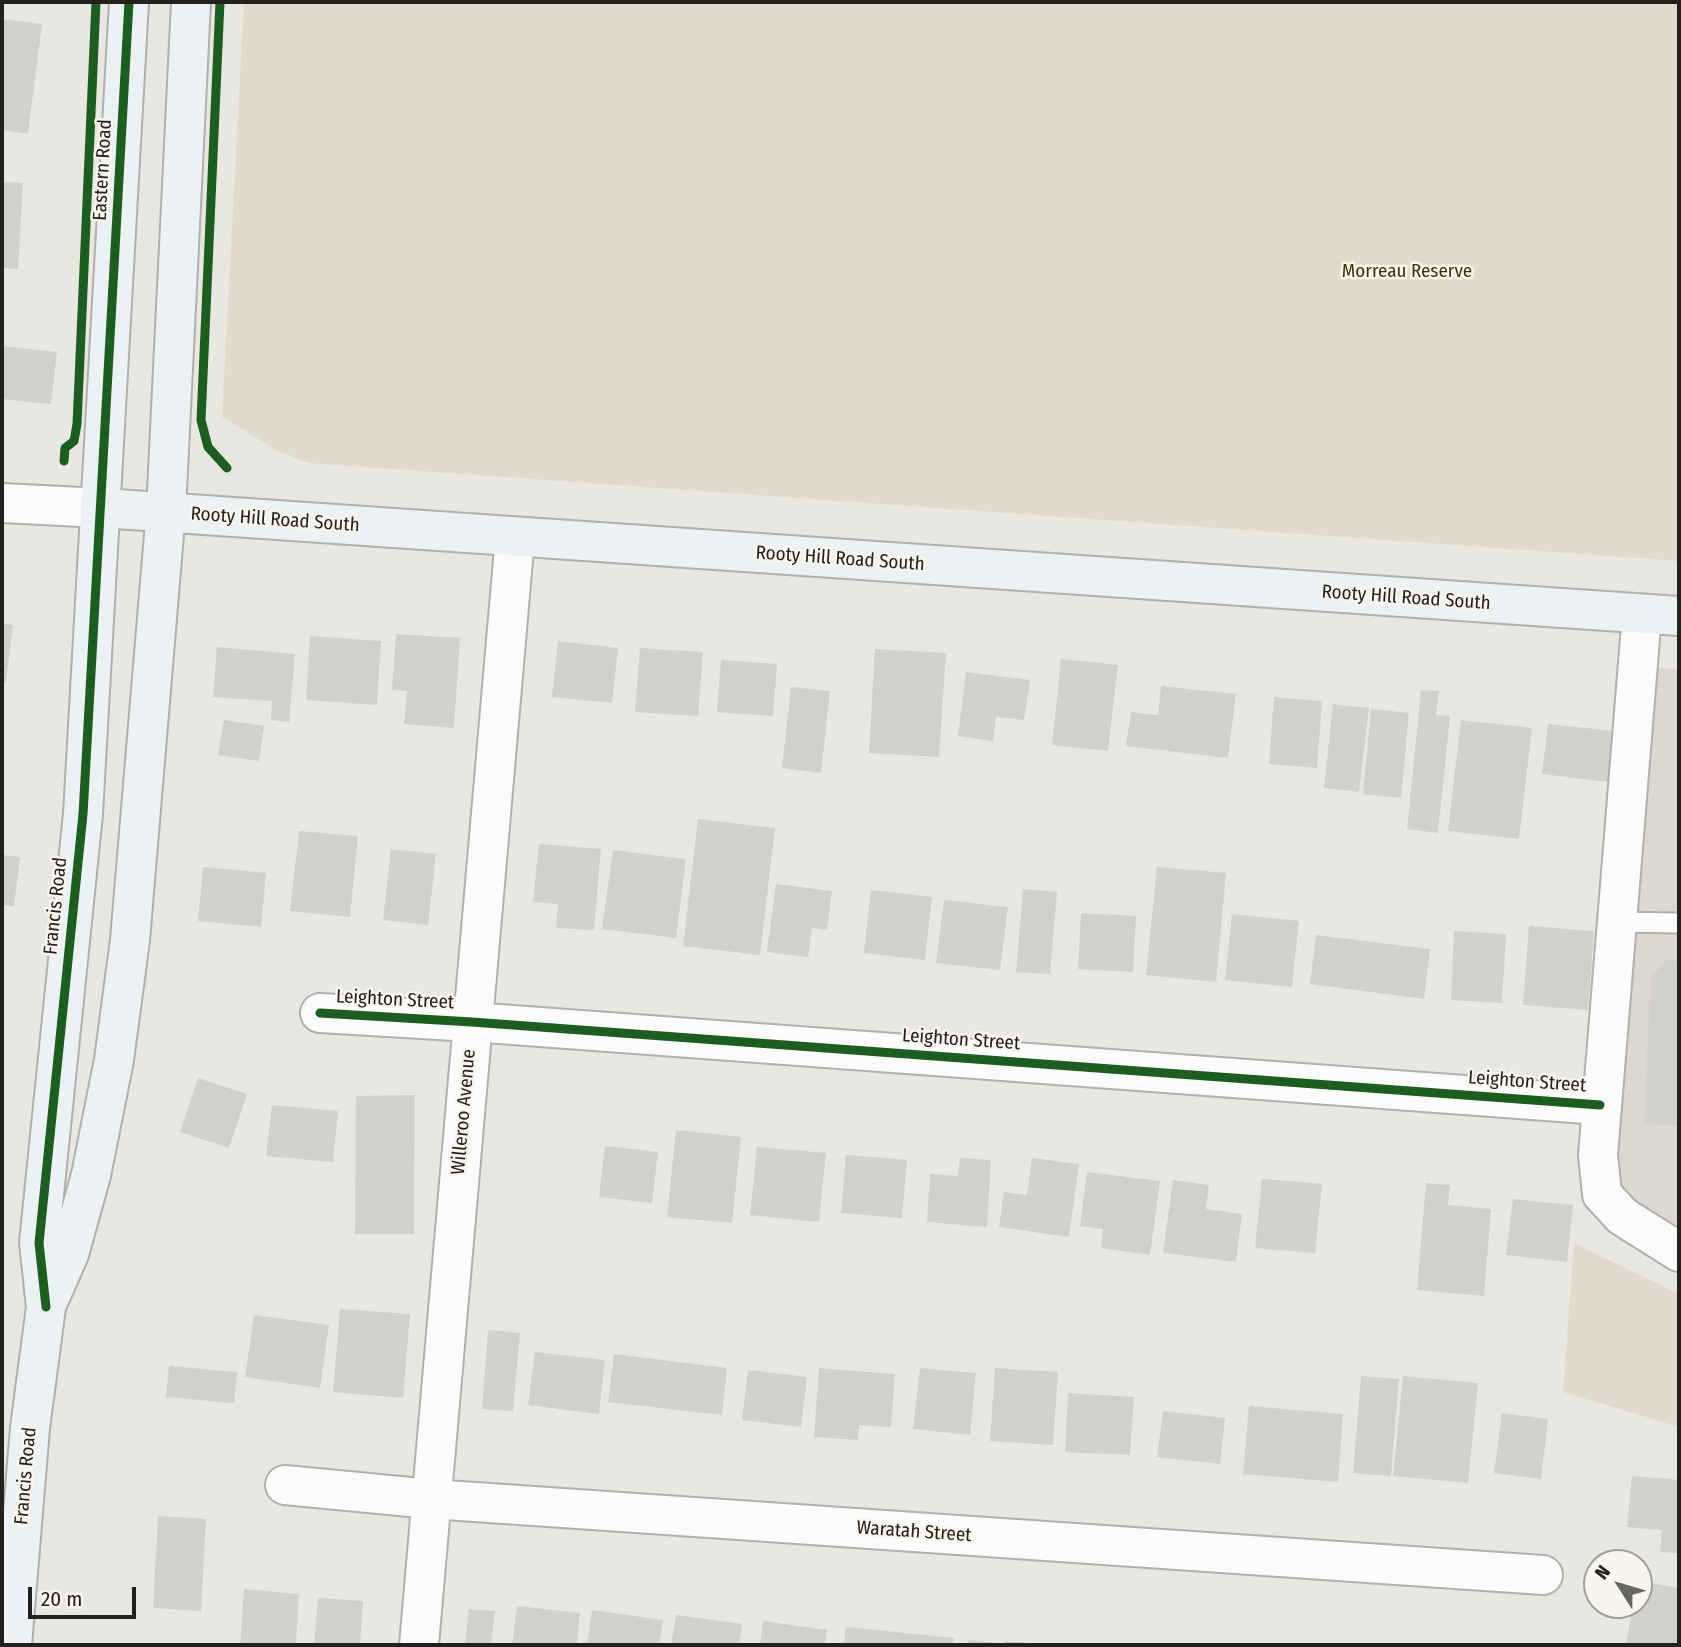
<!DOCTYPE html>
<html>
<head>
<meta charset="utf-8">
<style>
	body { margin:0 }
	#map { position:relative; width:1681px; height:1647px; overflow:hidden; background:#e8e7e2; font-family:"Fira Sans Condensed",sans-serif }
	canvas { display:block }
	.frame { position:absolute; inset:0; border:4px solid #22211e; pointer-events:none }
	.north { position:absolute; left:1583px; top:1549px; width:70px; height:70px; box-sizing:border-box; background:#f8f5ed; border:2px solid #a2a09a; border-radius:50%; rotate:307deg; font-size:19px; font-weight:700; line-height:28px; text-align:center; color:#22211e }
	.north::after { content:''; display:block; margin:auto; width:24px; height:32px; background:#676663; clip-path:polygon(50% 0,100% 100%,50% 72%,0 100%) }
	.scale { position:absolute; left:28px; top:1587px; width:108px; height:32px; box-sizing:border-box; border:4px solid #22211e; border-top:0; padding-left:9px; font-size:21px; line-height:24px; white-space:nowrap; color:#22211e; -webkit-text-stroke:5px #f8f5ed; paint-order:stroke }
</style>
</head>
<body>
<div id="map">
<canvas width="1681" height="1647"></canvas>
<div class="frame"></div>
<div class="north">N</div>
<div class="scale">20 m</div>
</div>
<script>
const context = document.querySelector('canvas').getContext('2d');
context.lineJoin = 'round';
function fillPath(path, color) {
  context.fillStyle = color;
  context.fill(path, 'evenodd');
}
function poly(rows) {
  const path = new Path2D();
  for (const r of rows) {
    path.moveTo(r[0], r[1]);
    for (let i = 2; i < r.length; i += 2) path.lineTo(r[i], r[i + 1]);
  }
  return path;
}
function strokePath(path, color, width, dash) {
  context.strokeStyle = color;
  context.lineWidth = width;
  context.lineCap = dash ? 'butt' : 'round';
  context.setLineDash(dash || []);
  context.stroke(path);
}
function drawText(font, color, halo, rows, align = 'center') {
  context.font = font + ' "Fira Sans Condensed",sans-serif';
  context.lineWidth = 5;
  context.setLineDash([]);
  context.textBaseline = 'middle';
  context.strokeStyle = halo;
  context.fillStyle = color;
  for (const [text, x, y, turn = 0] of rows) {
    context.save();
    context.translate(x, y);
    context.rotate((+turn || 0) * Math.PI / 180);
    context.textAlign = isNaN(turn) ? turn : align;
    if (halo) context.strokeText(text, 0, 0);
    context.fillText(text, 0, 0);
    context.restore();
  }
}
const built = poly([
	[1653,668,1679,669,1679,1252,1622,1216,1598,1155]
]);
const green = poly([
	[244,2,1679,2,1679,561,309,463,278,451,222,417],
	[1574,1243,1679,1294,1679,1427,1563,1392]
]);
const building = poly([
	[2,19,42,24,28,134,2,130],
	[2,182,23,183,18,269,2,268],
	[2,346,57,352,51,404,2,399],
	[2,623,13,625,6,682,2,682],
	[396,634,460,638,454,728,404,724,407,691,392,690],
	[310,636,381,641,377,705,306,700],
	[558,641,618,648,612,703,552,697],
	[217,647,295,654,289,722,271,720,272,701,213,697],
	[640,648,703,652,698,716,635,712],
	[875,649,946,653,939,757,869,753],
	[1061,659,1118,665,1108,751,1052,745],
	[721,660,777,664,773,716,717,712],
	[966,672,1030,680,1024,720,996,717,993,741,958,736],
	[1161,686,1236,694,1228,758,1126,746,1131,712,1158,715],
	[791,687,830,691,821,773,782,768],
	[1421,690,1439,691,1436,715,1450,716,1438,833,1407,829],
	[1274,697,1322,701,1317,768,1269,764],
	[1333,704,1369,708,1359,792,1324,788],
	[1371,709,1409,713,1401,798,1363,794],
	[224,720,264,726,259,761,218,755],
	[1461,720,1532,728,1519,839,1448,831],
	[1548,724,1614,731,1608,782,1542,774],
	[698,819,775,828,760,955,683,946],
	[299,831,358,836,350,917,290,911],
	[539,844,601,849,594,930,556,928,558,904,533,902],
	[391,849,436,854,428,925,383,920],
	[613,850,686,859,676,938,602,929],
	[2,855,20,857,14,906,2,905],
	[203,867,266,873,261,927,198,921],
	[1157,867,1226,873,1216,982,1146,975],
	[776,884,832,891,827,930,812,928,808,957,767,952],
	[1023,889,1057,892,1050,974,1016,972],
	[871,890,932,897,925,960,864,953],
	[944,900,1008,907,1000,970,936,963],
	[1081,913,1136,916,1133,972,1078,969],
	[1232,914,1299,921,1292,987,1225,980],
	[1529,926,1594,931,1588,1010,1523,1005],
	[1454,931,1506,934,1502,1003,1451,1000],
	[1316,935,1430,949,1424,999,1310,984],
	[1667,960,1679,961,1677,1126,1644,1124,1651,977],
	[198,1078,247,1094,229,1148,180,1132],
	[415,1095,414,1234,355,1234,356,1096],
	[272,1105,338,1111,333,1162,266,1156],
	[676,1130,741,1137,732,1223,667,1217],
	[605,1146,658,1152,652,1203,599,1197],
	[757,1147,826,1153,819,1222,750,1215],
	[846,1155,907,1160,902,1218,841,1213],
	[960,1158,991,1160,987,1227,927,1222,930,1174,958,1176],
	[1032,1158,1079,1164,1069,1237,999,1227,1004,1192,1027,1195],
	[1087,1172,1160,1181,1150,1255,1101,1248,1103,1229,1080,1226],
	[1262,1179,1322,1184,1315,1253,1255,1248],
	[1173,1180,1209,1185,1206,1209,1242,1214,1236,1262,1163,1253],
	[1426,1183,1450,1185,1448,1205,1491,1209,1484,1296,1417,1290],
	[1513,1199,1573,1205,1567,1262,1506,1255],
	[340,1309,410,1314,403,1398,333,1392],
	[254,1315,329,1325,320,1388,245,1377],
	[488,1330,520,1333,513,1411,482,1409],
	[535,1352,605,1360,599,1414,528,1405],
	[614,1354,727,1368,722,1415,608,1402],
	[169,1366,237,1372,234,1403,166,1397],
	[819,1368,895,1374,891,1427,859,1425,858,1440,814,1437],
	[920,1368,976,1373,970,1435,913,1429],
	[995,1368,1058,1372,1053,1445,990,1441],
	[748,1370,807,1377,801,1427,742,1420],
	[1361,1376,1399,1379,1391,1476,1353,1473],
	[1403,1376,1478,1383,1468,1483,1393,1476],
	[1068,1393,1134,1397,1130,1455,1065,1452],
	[1249,1406,1343,1414,1338,1482,1243,1474],
	[1163,1411,1225,1418,1220,1464,1157,1457],
	[1502,1413,1548,1419,1541,1479,1494,1473],
	[1632,1476,1679,1480,1679,1553,1660,1552,1662,1530,1627,1527],
	[158,1516,206,1519,201,1611,153,1608],
	[1639,1581,1679,1588,1678,1645,1626,1645,1633,1605,1639,1605],
	[244,1589,299,1594,296,1645,240,1645],
	[318,1598,363,1601,360,1645,314,1645],
	[517,1606,580,1613,577,1645,512,1645],
	[469,1609,495,1611,491,1645,465,1645],
	[592,1610,663,1620,659,1645,587,1645],
	[676,1615,742,1624,739,1645,671,1645],
	[763,1621,827,1630,825,1645,760,1645],
	[846,1627,954,1638,953,1645,844,1645],
	[968,1640,999,1643,999,1645,968,1645],
	[1005,1641,1028,1643,1028,1645,1005,1645]
]);
const service = poly([
	[1615,922,1679,923]
]);
const minor = poly([
	[1642,614,1598,1155,1602,1194,1622,1216,1679,1252],
	[320,1013,472,1022,1600,1105],
	[285,1485,431,1499,1543,1575],
	[419,1645,515,537]
]);
const tertiary = poly([
	[2,503,102,508]
]);
const secondary = poly([
	[102,508,1679,616],
	[46,1306,69,1254,91,1175,114,1060,130,940,166,511,191,2],
	[12,1645,30,1428,46,1307,39,1243,83,814,129,2]
]);
const cycleway = poly([
	[220,2,201,420,208,447,227,468],
	[64,461,65,448,74,441,77,424,96,2],
	[320,1013,472,1022,1600,1105],
	[46,1307,39,1243,83,814,129,2]
]);
const streetNames = [
	["Eastern Road",103,170,-87],
	["Rooty Hill Road South",275,520,4],
	["Rooty Hill Road South",840,559,4],
	["Rooty Hill Road South",1406,598,4],
	["Francis Road",56,906,-84],
	["Leighton Street",395,1000,3],
	["Leighton Street",961,1040,4],
	["Leighton Street",1527,1082,4],
	["Willeroo Avenue",464,1112,-85],
	["Francis Road",26,1476,-85],
	["Waratah Street",914,1532,4]
];
const parkNames = [
	["Morreau Reserve",1407,272]
];
fillPath(built, '#dcd8cf');
fillPath(green, '#e0dbca');
fillPath(building, '#d1d0cd');
strokePath(service, '#b1b0ad', 23);
strokePath(minor, '#b1b0ad', 42);
strokePath(tertiary, '#b1b0ad', 42);
strokePath(secondary, '#b1b0ad', 42);
strokePath(service, '#fcfbfb', 19);
strokePath(minor, '#fcfbfb', 38);
strokePath(tertiary, '#fcfbfb', 38);
strokePath(secondary, '#ecf1f3', 38);
strokePath(cycleway, '#1b5e20', 9);
drawText('19px', '#22211e', '#f8f5ed', streetNames);
drawText('19px', '#3f3209', '#f8f5ed', parkNames);
</script>
</body>
</html>
